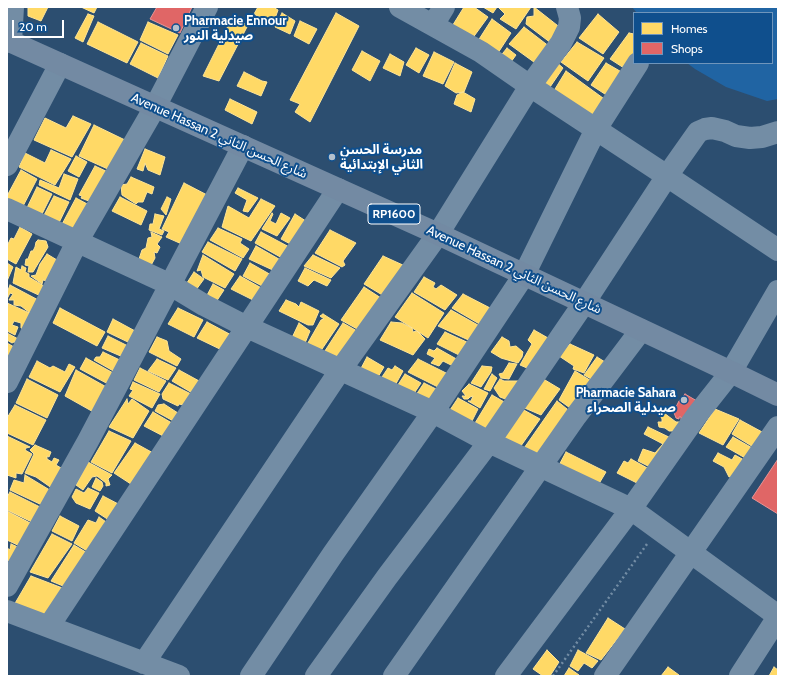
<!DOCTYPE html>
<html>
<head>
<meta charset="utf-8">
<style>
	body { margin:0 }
	#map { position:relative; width:785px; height:683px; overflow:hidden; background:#2c4e70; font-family:Cabin,sans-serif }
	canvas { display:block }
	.frame { position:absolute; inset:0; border:8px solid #fff; pointer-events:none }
	.legend { position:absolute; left:633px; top:12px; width:140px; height:52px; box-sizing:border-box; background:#0f4f8d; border:1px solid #6f95bb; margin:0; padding:5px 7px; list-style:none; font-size:12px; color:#fff }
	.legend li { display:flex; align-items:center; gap:8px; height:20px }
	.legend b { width:20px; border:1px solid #6f95bb }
	.scale { position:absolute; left:12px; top:20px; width:52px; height:18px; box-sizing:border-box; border:2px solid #fff; border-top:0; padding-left:5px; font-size:12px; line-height:14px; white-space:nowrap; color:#fff; -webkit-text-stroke:3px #0f4f8d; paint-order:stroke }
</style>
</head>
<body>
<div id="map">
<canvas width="785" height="683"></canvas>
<div class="frame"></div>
<ul class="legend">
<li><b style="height:11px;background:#ffd966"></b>Homes</li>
<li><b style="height:11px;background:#e06666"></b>Shops</li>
</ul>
<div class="scale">20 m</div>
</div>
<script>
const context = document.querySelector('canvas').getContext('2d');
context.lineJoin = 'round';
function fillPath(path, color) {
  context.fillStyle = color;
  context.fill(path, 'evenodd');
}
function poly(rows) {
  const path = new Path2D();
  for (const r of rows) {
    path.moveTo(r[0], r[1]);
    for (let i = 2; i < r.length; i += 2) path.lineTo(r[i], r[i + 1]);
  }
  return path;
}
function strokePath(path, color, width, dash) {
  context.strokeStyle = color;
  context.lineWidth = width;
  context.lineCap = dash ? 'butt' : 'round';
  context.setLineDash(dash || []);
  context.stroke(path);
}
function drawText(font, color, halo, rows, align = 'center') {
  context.font = font + ' Cabin,"Noto Sans Arabic",sans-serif';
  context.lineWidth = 4;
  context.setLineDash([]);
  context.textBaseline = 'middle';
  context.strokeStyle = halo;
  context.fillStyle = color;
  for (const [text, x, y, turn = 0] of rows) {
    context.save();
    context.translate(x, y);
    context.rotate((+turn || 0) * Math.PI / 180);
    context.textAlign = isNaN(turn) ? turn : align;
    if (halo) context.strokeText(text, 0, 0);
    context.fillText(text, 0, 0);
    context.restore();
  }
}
const green = poly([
	[632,7,778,7,778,99,767,101,726,87,695,69,687,63,772,63,772,13,637,13]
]);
const homes = poly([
	[28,7,48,7,41,21,28,16,28,7],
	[81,7,97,7,94,13,81,7],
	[258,7,273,7,278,10,273,24,254,14,258,7],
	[464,7,474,7,488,17,472,39,451,28,464,7],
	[483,7,497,7,493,13,483,7],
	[500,7,531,7,516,29,500,19,505,14,499,8,500,7],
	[534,7,562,29,551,43,526,24,527,17,534,16,534,7],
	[282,13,295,21,290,34,275,27,282,13],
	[336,13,359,26,310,122,295,112,300,104,290,100,336,13],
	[88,14,94,16,83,42,75,38,88,14],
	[598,14,619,32,603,54,579,38,598,14],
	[232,18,248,25,219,81,203,76,232,18],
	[492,19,511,33,496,56,476,44,492,19],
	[300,21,317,29,309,44,294,36,300,21],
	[98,22,138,42,127,63,87,44,98,22],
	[148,22,178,35,168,54,140,40,148,22],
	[524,27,550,47,538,65,509,44,524,27],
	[629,33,634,34,634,57,624,68,610,59,629,33],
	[577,42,604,58,588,81,561,62,577,42],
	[141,43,168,56,158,78,130,64,141,43],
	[416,48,429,55,419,73,406,65,416,48],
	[507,48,516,55,508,66,499,58,507,48],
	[362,51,380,61,370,81,352,70,362,51],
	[434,52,454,62,443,84,423,76,434,52],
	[390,54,404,62,400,76,383,68,390,54],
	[554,60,563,68,548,90,539,84,554,60],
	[455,63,472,72,464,92,456,93,445,86,455,63],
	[606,63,625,74,611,98,591,85,606,63],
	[566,71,607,101,594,121,552,94,566,71],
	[244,72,262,81,267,82,261,96,237,86,244,72],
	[463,92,475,99,471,112,454,104,457,95,463,92],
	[230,99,257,112,252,124,225,110,230,99],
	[73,116,91,124,72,157,34,140,45,118,66,128,73,116],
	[94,125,125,140,110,170,79,156,94,125],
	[145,149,165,157,160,175,148,170,145,163,143,171,137,169,145,149],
	[51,150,71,159,55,185,19,167,25,153,45,163,51,150],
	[76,156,87,162,79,177,68,171,76,156],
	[95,166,110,173,94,203,81,198,82,196,79,195,95,166],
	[21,170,37,179,20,212,7,206,7,196,21,170],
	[64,174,78,179,70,200,39,185,40,180,59,188,64,174],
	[131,177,154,187,152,194,147,192,143,202,138,202,136,204,122,195,121,185,127,184,131,177],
	[184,183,211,197,184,245,166,237,169,232,162,229,184,183],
	[37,187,52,194,39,220,24,214,37,187],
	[238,188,258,198,248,212,243,211,247,200,235,193,238,188],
	[54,196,69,202,56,229,41,221,54,196],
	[120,197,147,211,141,225,112,211,120,197],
	[167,197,171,199,166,215,161,209,167,197],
	[76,198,91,206,75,238,59,230,76,198],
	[261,199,275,206,251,241,222,227,228,206,249,218,261,199],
	[272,213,273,214,270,221,276,224,281,213,290,218,277,236,262,229,272,213],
	[155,214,164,216,159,229,164,231,162,235,149,230,150,224,153,224,155,214],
	[295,214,312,225,296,247,281,239,295,214],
	[20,227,32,234,16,264,7,259,7,246,11,238,14,239,20,227],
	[218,228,242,239,240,243,249,249,243,258,210,240,218,228],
	[330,230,356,243,343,261,345,265,342,267,315,253,330,230],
	[151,232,162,237,157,244,160,247,157,253,154,252,155,258,148,271,139,259,142,250,146,248,148,238,152,237,151,232],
	[261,232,293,249,284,259,255,243,261,232],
	[38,240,46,241,48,247,33,272,28,272,29,266,25,265,26,259,28,259,31,251,33,251,35,247,36,242,38,240],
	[208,242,242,259,235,271,202,252,208,242],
	[256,246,284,262,277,272,249,259,256,246],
	[47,254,62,263,51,282,43,280,42,284,31,276,36,275,40,264,47,254],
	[203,255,234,274,225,288,203,277,201,270,197,271,203,255],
	[313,255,340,268,331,278,304,266,313,255],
	[383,256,405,266,384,296,364,284,383,256],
	[7,263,13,267,7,281,7,263],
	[250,263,273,276,266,288,243,276,250,263],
	[22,266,26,268,25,272,29,274,29,277,44,286,45,298,13,283,16,267,21,270,22,266],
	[305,268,331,280,327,286,314,280,308,286,298,281,305,268],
	[194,272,204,279,193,294,183,289,194,272],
	[240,276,265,290,257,302,231,289,240,276],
	[424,277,435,283,433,287,436,289,441,285,457,295,445,310,414,292,424,277],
	[213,284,224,290,214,305,205,299,213,284],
	[10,285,42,302,30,313,21,306,14,305,14,300,9,300,13,294,10,293,7,299,7,293,10,285],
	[364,287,381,298,359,330,341,320,364,287],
	[412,293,444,313,428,338,395,317,412,293],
	[463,294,494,310,483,326,452,308,463,294],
	[286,300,296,304,299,307,301,302,319,311,313,325,308,325,279,311,286,300],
	[7,303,34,315,26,330,21,328,21,323,14,321,12,325,18,327,15,335,7,331,7,303],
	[60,308,105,332,97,346,53,323,60,308],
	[178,308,203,320,194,337,168,324,178,308],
	[451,310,485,329,475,343,438,326,451,310],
	[323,314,339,324,318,355,305,348,321,320,324,319,320,316,323,314],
	[113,319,137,332,130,343,107,332,113,319],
	[207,322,235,337,226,352,197,338,207,322],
	[391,322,402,323,412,328,413,332,417,331,425,339,413,355,380,340,391,322],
	[299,323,310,331,303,348,290,342,299,323],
	[343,323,357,331,337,364,321,357,343,323],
	[534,330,548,338,527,368,520,365,532,344,528,340,534,330],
	[445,332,471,344,463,357,437,344,445,332],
	[7,333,20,340,7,366,7,343,14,347,17,343,14,342,12,343,7,340,7,333],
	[108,336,128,346,123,357,102,348,108,336],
	[157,337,167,341,169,351,181,359,177,366,149,352,157,337],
	[502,337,509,341,510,347,516,346,523,352,522,357,518,363,501,358,491,352,502,337],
	[570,344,594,355,584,373,573,369,574,366,559,356,570,344],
	[437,348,460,361,455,367,443,361,439,366,431,363,435,358,427,354,429,349,434,351,437,348],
	[103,352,124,362,117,373,94,360,96,357,100,357,103,352],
	[367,357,384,367,375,382,358,374,367,357],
	[597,357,605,362,593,380,584,375,597,357],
	[86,358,115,374,110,385,80,369,86,358],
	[157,359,176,368,168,380,148,371,157,359],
	[418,359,452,376,444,390,408,372,418,359],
	[37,361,50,368,53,366,65,372,69,364,75,367,60,392,29,377,37,361],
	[509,363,517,364,509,379,501,378,499,374,503,373,509,363],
	[395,366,403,371,393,389,378,383,388,368,392,370,395,366],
	[482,366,492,367,491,372,481,387,471,383,482,366],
	[140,368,166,381,159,392,134,380,140,368],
	[76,370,110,389,97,414,65,396,76,370],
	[179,370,201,382,194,394,172,381,179,370],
	[575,371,593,382,573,410,559,400,575,371],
	[405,374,421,383,411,398,394,391,405,374],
	[492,374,497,378,490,391,484,389,492,374],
	[540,377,560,389,541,415,520,406,540,377],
	[27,379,58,395,47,418,16,403,27,379],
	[500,379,504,381,518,381,508,400,500,397,494,388,500,379],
	[133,382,160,394,152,408,129,396,133,390,130,389,133,382],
	[169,383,195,396,187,406,179,404,178,406,163,399,162,394,169,383],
	[424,383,442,392,432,407,414,398,424,383],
	[469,384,488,393,480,408,468,401,471,401,473,396,470,397,468,399,464,399,462,396,466,396,462,391,469,384],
	[492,395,506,403,484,433,472,428,492,395],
	[458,398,478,409,469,427,446,416,458,398],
	[127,399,128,404,132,399,149,411,133,438,109,427,127,399],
	[557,401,572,413,541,461,522,451,557,401],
	[164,404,181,415,177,423,155,411,158,405,164,404],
	[15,405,46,420,33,445,7,433,7,418,15,405],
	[522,409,540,419,518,450,501,443,522,409],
	[715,409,739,419,723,445,699,433,715,409],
	[153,412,177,426,167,438,144,426,153,412],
	[664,413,676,422,683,422,677,431,669,431,665,428,659,427,658,422,662,422,662,419,660,415,664,413],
	[740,420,764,433,755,448,732,434,740,420],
	[648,427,675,440,654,469,638,461,643,449,655,453,663,444,644,434,648,427],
	[109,431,131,441,112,473,91,462,109,431],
	[7,436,30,447,26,448,25,450,32,454,22,474,16,473,16,478,7,475,7,436],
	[733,437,754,449,747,459,726,447,733,437],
	[135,443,155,454,137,488,114,473,135,443],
	[35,445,51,452,49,457,47,456,47,459,52,462,54,458,59,460,56,465,61,468,56,491,36,477,25,473,34,454,30,450,35,445],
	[566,452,606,472,597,487,557,469,566,452],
	[718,453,732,460,735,455,744,460,734,476,729,477,724,467,713,461,718,453],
	[631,459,649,469,641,485,617,473,624,461,628,463,631,459],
	[88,462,112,475,108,479,110,485,106,486,106,483,97,476,92,477,83,490,76,485,88,462],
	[25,475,53,492,44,506,10,490,14,480,24,483,25,475],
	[96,478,102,482,103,486,100,491,92,487,96,478],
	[88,488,99,493,90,509,76,503,72,497,76,489,84,493,88,488],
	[10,492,42,508,34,523,7,510,7,497,10,492],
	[103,496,124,507,112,522,95,511,103,496],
	[7,511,36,526,24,548,7,540,7,511],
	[60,516,79,526,72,541,52,531,60,516],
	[99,517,109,524,89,552,74,543,88,520,96,523,99,517],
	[52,534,72,544,48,578,30,572,52,534],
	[11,544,20,548,12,562,7,560,7,548,10,550,11,544],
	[74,545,89,554,68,588,51,581,74,545],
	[31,576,65,589,47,616,14,605,31,576],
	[608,618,625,629,601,660,586,653,608,618],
	[547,650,559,662,550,676,543,676,533,669,547,650],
	[578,650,598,661,592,668,584,663,578,671,570,666,578,650],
	[668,667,679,675,678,676,661,676,668,667],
	[774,667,778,670,778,676,769,676,774,667],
	[569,668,579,675,577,676,564,676,569,668]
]);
const shops = poly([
	[157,7,192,7,180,33,150,19,157,7],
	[685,394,702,404,681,420,681,417,679,417,679,419,676,418,673,410,677,405,679,401,685,394],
	[778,459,778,514,752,498,778,459]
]);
const path = poly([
	[553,676,647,544]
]);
const minor = poly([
	[400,7,481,52,530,86,667,176,778,250],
	[433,25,444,7],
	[11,42,13,7],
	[7,165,60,64],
	[7,209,171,285,204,305,247,327,433,412,489,442,631,509,778,616],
	[7,382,77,242,155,107,207,7],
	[7,586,88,441,243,146],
	[7,611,179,676],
	[49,626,338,189],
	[144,663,341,369,438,234,530,86,561,43,569,27,570,18,567,7],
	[251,676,333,554,433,412,524,275,596,129,638,63],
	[316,676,387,577,489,442,584,303,667,176,698,132,705,129,712,128,725,131,736,136,750,138,762,137,778,132],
	[394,676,576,416,641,330],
	[506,676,631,509,697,415,731,372,778,291],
	[605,676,778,427],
	[740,676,778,617]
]);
const major = poly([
	[7,40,438,234,731,372,778,395]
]);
const markers = [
	[176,28,4,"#b5c1cd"],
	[332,157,4,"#b5c1cd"],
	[684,400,4,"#b5c1cd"]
];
const shields = [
	[394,214,52]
];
const shieldNames = [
	["RP1600",394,214]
];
const poiNames = [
	["Pharmacie Ennour",184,21],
	["صيدلية النور",184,36],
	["مدرسة الحسن",340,150],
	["الثاني الإبتدائية",340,165],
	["Pharmacie Sahara",676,393,"right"],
	["صيدلية الصحراء",676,408,"right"]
];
const streetNames = [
	["Avenue Hassan 2 شارع الحسن الثاني",219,136,24],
	["Avenue Hassan 2 شارع الحسن الثاني",514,270,25]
];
fillPath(green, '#2064a3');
fillPath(homes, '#ffd966');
strokePath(homes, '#ffe494', 1);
fillPath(shops, '#e06666');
strokePath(shops, '#e99494', 1);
strokePath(path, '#738da5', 2.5, [2, 3]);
strokePath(minor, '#738da5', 22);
strokePath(major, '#738aa3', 22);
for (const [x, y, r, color] of markers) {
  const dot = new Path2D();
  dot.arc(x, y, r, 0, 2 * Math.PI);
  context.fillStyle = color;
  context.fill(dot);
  strokePath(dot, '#0f4f8d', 1.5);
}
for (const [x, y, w] of shields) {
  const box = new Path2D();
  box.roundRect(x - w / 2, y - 10, w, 20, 3);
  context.fillStyle = '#0f4f8d';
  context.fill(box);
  strokePath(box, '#fff', 1);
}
drawText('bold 12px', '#fff', null, shieldNames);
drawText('bold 13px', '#fff', '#0f4f8d', poiNames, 'left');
drawText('13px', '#fff', '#0f4f8d', streetNames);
</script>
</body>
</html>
